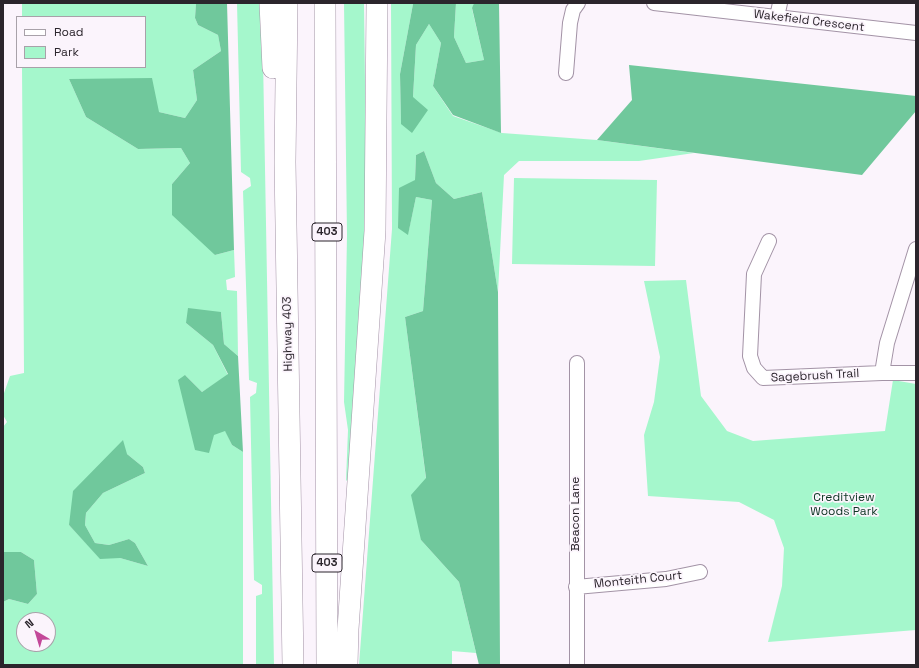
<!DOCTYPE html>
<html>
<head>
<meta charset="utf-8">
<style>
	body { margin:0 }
	#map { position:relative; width:919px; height:668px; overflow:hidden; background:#fbf4fc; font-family:"Space Grotesk",sans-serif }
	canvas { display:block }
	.frame { position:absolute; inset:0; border:4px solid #2b252c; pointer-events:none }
	.legend { position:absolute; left:16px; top:16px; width:130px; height:52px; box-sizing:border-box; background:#fbf4fc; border:1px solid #a8a1a9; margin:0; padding:5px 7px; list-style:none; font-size:12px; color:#2b252c }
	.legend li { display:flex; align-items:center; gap:8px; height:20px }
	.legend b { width:20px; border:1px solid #a8a1a9 }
	.north { position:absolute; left:16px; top:612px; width:40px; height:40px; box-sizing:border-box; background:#fbf4fc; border:1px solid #a8a1a9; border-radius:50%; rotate:322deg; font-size:11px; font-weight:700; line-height:16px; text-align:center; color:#2b252c }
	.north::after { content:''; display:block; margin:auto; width:14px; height:18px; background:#c34899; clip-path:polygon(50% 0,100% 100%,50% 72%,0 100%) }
</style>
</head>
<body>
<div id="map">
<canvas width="919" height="668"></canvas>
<div class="frame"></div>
<ul class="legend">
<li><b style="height:5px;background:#fff"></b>Road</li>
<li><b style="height:11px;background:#a5f7cc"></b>Park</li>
</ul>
<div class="north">N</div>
</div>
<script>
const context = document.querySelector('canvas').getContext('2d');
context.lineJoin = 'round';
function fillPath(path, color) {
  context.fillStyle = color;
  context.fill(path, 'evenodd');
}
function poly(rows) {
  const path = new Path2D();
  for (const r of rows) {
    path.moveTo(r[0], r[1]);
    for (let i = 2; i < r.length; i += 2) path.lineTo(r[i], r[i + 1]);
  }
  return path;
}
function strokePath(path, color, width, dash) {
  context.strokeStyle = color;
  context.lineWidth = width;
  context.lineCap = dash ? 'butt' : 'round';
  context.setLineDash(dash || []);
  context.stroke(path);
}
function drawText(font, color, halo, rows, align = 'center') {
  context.font = font + ' "Space Grotesk",sans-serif';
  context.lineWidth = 3.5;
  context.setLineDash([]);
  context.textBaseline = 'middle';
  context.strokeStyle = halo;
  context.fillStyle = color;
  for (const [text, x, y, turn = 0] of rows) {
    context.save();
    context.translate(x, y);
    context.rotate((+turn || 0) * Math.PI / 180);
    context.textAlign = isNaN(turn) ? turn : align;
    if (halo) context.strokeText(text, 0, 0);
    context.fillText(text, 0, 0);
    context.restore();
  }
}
const green = poly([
	[22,3,196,3,195,18,198,25,218,35,221,51,193,70,197,100,185,118,159,112,69,79,86,117,138,149,181,148,190,163,172,184,215,255,234,250,235,277,226,280,227,290,237,291,238,356,224,344,221,312,186,323,213,345,228,375,202,392,185,375,214,434,225,430,232,445,243,452,243,665,3,665,3,602,9,599,28,604,37,594,34,560,21,552,3,552,3,427,7,422,3,415,3,396,10,376,24,373,22,67,145,67,145,17,22,17],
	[127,454,143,467,145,473,103,493,86,513,85,525,95,543,109,545,129,539,135,543,148,566,120,558,100,558,69,525],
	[24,620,48,620,48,644,24,644],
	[237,3,262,3,274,665,256,665,256,596,262,594,262,585,254,580,250,397,256,393,257,383,249,380,243,191,251,186,250,178,241,172],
	[344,3,364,3,367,242,350,477,346,481,348,430,344,402,347,235],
	[391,3,415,3,413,4,400,74,401,124,413,97,416,45,429,24,441,43,433,86,453,116,502,133,597,140,694,153,639,161,519,161,504,175,498,292,482,192,454,199,436,183,424,151,416,155,415,180,408,234,416,197,432,200,423,311,405,317,426,479,421,540,459,582,476,653,452,651,452,665,359,665,392,229],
	[456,3,474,3,472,9,484,60,466,63,454,37],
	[514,178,657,180,655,266,512,264],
	[686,280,701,396,727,431,753,441,885,431,893,380,916,384,916,630,768,642,782,586,784,548,774,520,739,502,648,496,644,435,654,402,660,357,644,281]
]);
const forest = poly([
	[196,3,227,3,234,250,215,255,172,215,172,184,190,163,181,148,138,149,86,117,69,79,152,78,159,112,185,118,197,100,193,70,221,51,218,35,198,25,195,18],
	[415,3,456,3,454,37,466,63,484,60,472,8,474,3,499,3,501,133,453,115,433,86,441,43,429,24,416,45,413,97,428,110,412,133,401,124,400,74,413,4],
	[629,65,916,96,916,111,862,175,597,140,632,100],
	[424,151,436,183,454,199,482,192,498,292,500,665,479,665,459,582,421,540,411,495,426,478,405,317,423,311,432,200,416,197,408,235,398,228,399,188,415,180,416,155],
	[188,308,221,312,224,344,238,356,243,452,232,445,225,431,214,435,209,453,195,450,178,380,185,375,202,392,228,374,213,345,186,323],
	[123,440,127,454,143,467,145,473,103,493,86,513,85,525,95,543,109,545,129,539,135,543,148,566,120,558,100,559,69,525,73,491],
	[3,552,21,552,34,560,37,594,28,604,9,599,3,602]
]);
const minor = poly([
	[654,3,916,33],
	[777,17,780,3],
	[566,73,570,23,573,10,578,3],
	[769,241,754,274,750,356,754,368,763,378,882,373,916,373],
	[577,363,577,665],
	[882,373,887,343,916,249],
	[576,587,666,579,700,572]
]);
const highway = poly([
	[270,3,273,68],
	[287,3,285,162,293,665],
	[325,3,327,665],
	[347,665,348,629,375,231,377,3]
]);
const shields = [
	[327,232,30],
	[327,563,30]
];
const shieldNames = [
	["403",327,232],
	["403",327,563]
];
const streetNames = [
	["Wakefield Crescent",809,21,7],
	["Highway 403",288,334,-91],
	["Sagebrush Trail",815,376,-3],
	["Beacon Lane",576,514,-90],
	["Monteith Court",638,580,-6]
];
const parkNames = [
	["Creditview",844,498],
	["Woods Park",844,512]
];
fillPath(green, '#a5f7cc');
fillPath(forest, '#70c89c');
strokePath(minor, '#a393a6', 16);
strokePath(highway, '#a393a6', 22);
strokePath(minor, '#fff', 14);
strokePath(highway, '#fff', 21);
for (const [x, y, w] of shields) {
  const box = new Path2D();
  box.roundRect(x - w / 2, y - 9, w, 18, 3);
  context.fillStyle = '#fbf4fc';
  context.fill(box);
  strokePath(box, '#2b252c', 1);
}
drawText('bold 11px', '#2b252c', null, shieldNames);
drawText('12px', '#2b252c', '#fbf4fc', streetNames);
drawText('12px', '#0d3523', '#fbf4fc', parkNames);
</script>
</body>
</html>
